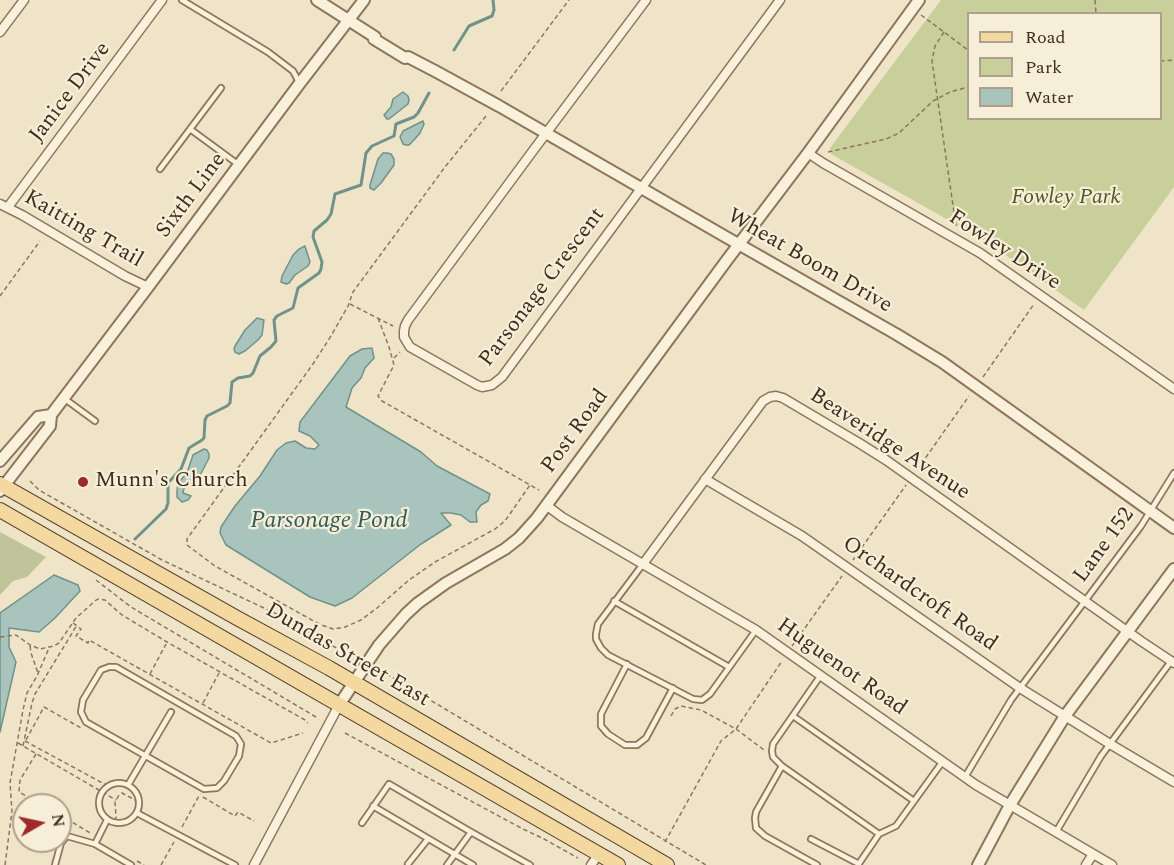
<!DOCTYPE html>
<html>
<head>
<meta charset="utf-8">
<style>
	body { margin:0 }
	#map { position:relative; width:1174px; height:865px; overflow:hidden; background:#f0e4c8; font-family:Spectral,serif }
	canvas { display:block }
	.legend { position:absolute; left:967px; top:12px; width:195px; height:108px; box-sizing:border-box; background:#f7eed8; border:2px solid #ada18e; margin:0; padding:8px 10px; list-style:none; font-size:18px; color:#3d2e20 }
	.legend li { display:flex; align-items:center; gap:12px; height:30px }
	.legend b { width:30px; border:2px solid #ada18e }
	.north { position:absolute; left:12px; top:793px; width:60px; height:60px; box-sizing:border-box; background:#f7eed8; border:2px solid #ada18e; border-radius:50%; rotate:81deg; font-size:16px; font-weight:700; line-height:24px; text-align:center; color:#3d2e20 }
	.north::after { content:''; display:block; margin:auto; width:21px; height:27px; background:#9e2a2b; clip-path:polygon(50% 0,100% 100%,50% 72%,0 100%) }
</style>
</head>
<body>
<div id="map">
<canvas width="1174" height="865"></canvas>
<ul class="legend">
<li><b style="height:8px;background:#f3d9a0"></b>Road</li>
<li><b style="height:16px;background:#c9cf9b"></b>Park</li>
<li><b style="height:16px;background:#a9c4bc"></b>Water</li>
</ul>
<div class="north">N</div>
</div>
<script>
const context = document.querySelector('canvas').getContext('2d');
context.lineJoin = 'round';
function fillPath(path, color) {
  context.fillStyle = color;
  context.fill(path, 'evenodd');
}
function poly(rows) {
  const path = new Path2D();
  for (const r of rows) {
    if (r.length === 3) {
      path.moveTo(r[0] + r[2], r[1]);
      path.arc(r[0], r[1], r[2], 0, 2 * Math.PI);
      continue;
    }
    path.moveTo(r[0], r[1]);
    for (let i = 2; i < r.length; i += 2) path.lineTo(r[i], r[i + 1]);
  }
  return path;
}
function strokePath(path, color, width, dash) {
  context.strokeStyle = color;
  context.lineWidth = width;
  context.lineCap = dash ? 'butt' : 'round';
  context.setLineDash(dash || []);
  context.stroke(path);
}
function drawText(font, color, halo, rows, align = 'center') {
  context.font = font + ' Spectral,serif';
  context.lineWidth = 4.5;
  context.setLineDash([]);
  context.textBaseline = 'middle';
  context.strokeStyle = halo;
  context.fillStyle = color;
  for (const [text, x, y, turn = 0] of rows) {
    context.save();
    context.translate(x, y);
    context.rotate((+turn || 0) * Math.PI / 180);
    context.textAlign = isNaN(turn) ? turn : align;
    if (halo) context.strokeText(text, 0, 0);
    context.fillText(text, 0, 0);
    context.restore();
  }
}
const green = poly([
	[941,0,1174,0,1174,187,1084,310,1007,256,975,235,831,154,830,148],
	[968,14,1160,14,1160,118,968,118]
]);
const cemetery = poly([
	[0,532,46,557,27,577,13,581,0,595]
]);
const water = poly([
	[403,92,408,96,409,100,408,104,389,119,387,119,384,115,391,107,393,99,403,92],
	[423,121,424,124,420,133,414,140,409,145,406,145,403,144,400,137,403,131,423,121],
	[383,153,387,153,391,154,394,159,394,165,381,183,374,190,370,188,370,185,378,159,383,153],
	[305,246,310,262,308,266,295,275,289,283,286,284,281,282,282,276,293,255,299,249,305,246],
	[257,318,264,320,262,335,258,340,245,351,239,354,235,352,234,349,235,346,245,330,257,318],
	[372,348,374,358,365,368,361,378,352,388,346,407,421,452,437,466,490,494,488,501,481,505,476,512,477,522,470,522,461,515,451,513,441,513,451,525,421,544,352,598,335,606,310,597,226,545,220,533,221,527,235,506,260,476,277,450,286,443,295,441,306,448,315,449,319,445,310,436,299,431,300,422,350,356,362,349,372,348],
	[204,449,207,450,209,454,209,458,194,487,190,485,184,488,183,493,191,496,188,500,182,502,177,497,177,491,178,483,187,473,193,455,204,449],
	[54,575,78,585,80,591,55,618,39,632,9,628,9,647,16,662,0,732,0,613,54,575]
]);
const stream = poly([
	[454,50,469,26,492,16,494,10,493,0],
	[135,539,166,509,168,503,168,483,181,469,189,448,202,440,204,438,205,420,207,416,227,406,230,403,232,382,238,378,250,376,253,373,260,356,271,347,276,341,274,320,277,316,293,308,298,288,319,273,321,269,322,262,313,237,314,231,327,220,331,214,335,194,361,185,366,153,372,146,394,136,396,124,414,117,418,113,429,93]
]);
const path = poly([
	[1095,0,1096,14],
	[921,15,968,50],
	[944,32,935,46,932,61,956,226],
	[1160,61,1174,60],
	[501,91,569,0],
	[486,116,445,167,353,292,348,306,331,336,313,364,187,539,187,545,215,566,319,624,333,629,345,627,361,620,377,608,409,580,435,562,495,529,505,521,530,485],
	[828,152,886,139,899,133,933,101,950,92,968,87],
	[0,296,40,241],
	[350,304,393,326],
	[378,318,389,347,394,365,378,396,382,401,539,490],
	[394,358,400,352],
	[983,377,1034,304],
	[917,470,969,396],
	[30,481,39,490,162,560,283,617,352,657],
	[853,560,906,485],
	[96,580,131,607,316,717],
	[73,623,81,629,76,636,88,643,89,640,271,743,303,733],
	[0,637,16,635,30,645,40,649,54,646,59,643,76,618,95,601,98,599,105,600,122,615,167,642,305,720,308,723],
	[30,646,31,653,38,673],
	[792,646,842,576],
	[380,670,706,865],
	[150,674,166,644],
	[203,703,219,673],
	[671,716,675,709,681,706,701,710,736,729,764,750],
	[345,733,521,828,544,839,578,858],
	[26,740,44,707,81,728],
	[25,741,108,786],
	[18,743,116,800],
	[23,746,32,703,35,694,77,625],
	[36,754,20,780,19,792,42,805],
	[203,797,235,816,238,812,254,821],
	[60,815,92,834],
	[115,821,116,817,115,802,119,795,122,793,139,802],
	[182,827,200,794],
	[665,842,721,741,736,729,782,661],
	[137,861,144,865],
	[5,865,12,811,10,783,23,710,27,693,37,676,49,648],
	[161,865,174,842]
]);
const service = poly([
	[182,0,268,52,293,71,299,82],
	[190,129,239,165],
	[160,169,221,88],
	[65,399,95,421],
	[643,564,598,624,596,634,596,639,601,648,608,655,693,699,702,700,710,694,756,630],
	[614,601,729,667],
	[627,664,601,714,601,726,608,734,625,745,637,745,646,738,673,688],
	[109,667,116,667,236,736,241,744,239,756,224,781,217,788,204,789,86,722,81,712,83,700,101,670,109,667],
	[821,675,773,744,772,751,773,757,782,766,879,834,896,826,943,761],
	[793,716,914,801],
	[782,766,756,812,755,818,756,828,765,836,817,865],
	[965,777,1011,700,1141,526,1174,473],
	[119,803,20],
	[128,785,171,712],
	[373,806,473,865],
	[137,813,235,865],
	[362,823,389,784,471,832,530,865],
	[60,825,67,836],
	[24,829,24,828],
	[1056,832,1101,756,1172,660],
	[811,839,859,864],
	[95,844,107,820],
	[408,864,428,839],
	[55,865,61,843,67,836,95,844,131,865],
	[447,865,471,832],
	[858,865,879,834]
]);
const minor = poly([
	[646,0,535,148,408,320,405,326,404,331,404,337,410,347,477,385,482,387,492,385,502,377,780,0],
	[0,32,24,0],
	[808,153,823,163,980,253,1174,389],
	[0,204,22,215,125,276,148,287],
	[8,207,162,0],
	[705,479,802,536,1020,688,1110,744,1174,782],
	[546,505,562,517,756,630,976,785,1112,865],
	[643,564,763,401,770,397,776,396,783,398,859,443,886,460,1141,641,1174,663],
	[254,865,339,705],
	[591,865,599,854],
	[1086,865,1093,854]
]);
const tertiary = poly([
	[317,0,375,37,374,39,405,58,408,57,435,71,499,106,726,237,896,334,942,362,1174,528],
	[0,461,38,417,51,415],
	[0,491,50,426,51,415,148,287,300,83,364,0],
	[339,705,379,645,406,614,418,603,446,583,505,549,519,538,537,518,727,260,808,153,919,0],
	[978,865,1010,805,1065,716,1174,569]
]);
const primary = poly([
	[0,484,237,618,329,668,667,865],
	[0,510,618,865]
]);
const markers = [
	[83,482,6,"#9e2a2b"]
];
const streetNames = [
	["Janice Drive",71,93,-53],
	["Sixth Line",192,196,-53],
	["Kaitting Trail",83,230,30],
	["Fowley Drive",1004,251,33],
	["Wheat Boom Drive",809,262,30],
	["Parsonage Crescent",543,288,-53],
	["Post Road",576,432,-54],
	["Beaveridge Avenue",889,445,33],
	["Lane 152",1105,546,-54],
	["Orchardcroft Road",919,595,35],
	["Dundas Street East",347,656,30],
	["Huguenot Road",841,668,35]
];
const parkNames = [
	["Fowley Park",1066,199]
];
const poiNames = [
	["Munn's Church",95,482]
];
const waterNames = [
	["Parsonage Pond",329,522]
];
fillPath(green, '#c9cf9b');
fillPath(cemetery, '#bfc49a');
fillPath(water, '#a9c4bc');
strokePath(water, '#6f938a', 1.5);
strokePath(stream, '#6f938a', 3);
strokePath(service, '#8d765c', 8);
strokePath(minor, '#8d765c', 11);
strokePath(tertiary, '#8d765c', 14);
strokePath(primary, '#5b4430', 16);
strokePath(path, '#8d765c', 1.5, [4.5, 3]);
strokePath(service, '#faf1dc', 4.5);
strokePath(minor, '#faf1dc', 8);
strokePath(tertiary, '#faf1dc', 10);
strokePath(primary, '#f3d9a0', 14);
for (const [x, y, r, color] of markers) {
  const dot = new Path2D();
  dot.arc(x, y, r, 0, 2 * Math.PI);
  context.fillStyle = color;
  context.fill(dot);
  strokePath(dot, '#f7eed8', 2);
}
drawText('22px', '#3d2e20', '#f7eed8', streetNames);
drawText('italic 22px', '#4d5a26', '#f7eed8', parkNames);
drawText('22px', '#3d2e20', '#f7eed8', poiNames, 'left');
drawText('italic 24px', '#2f5d5a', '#f7eed8', waterNames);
</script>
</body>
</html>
